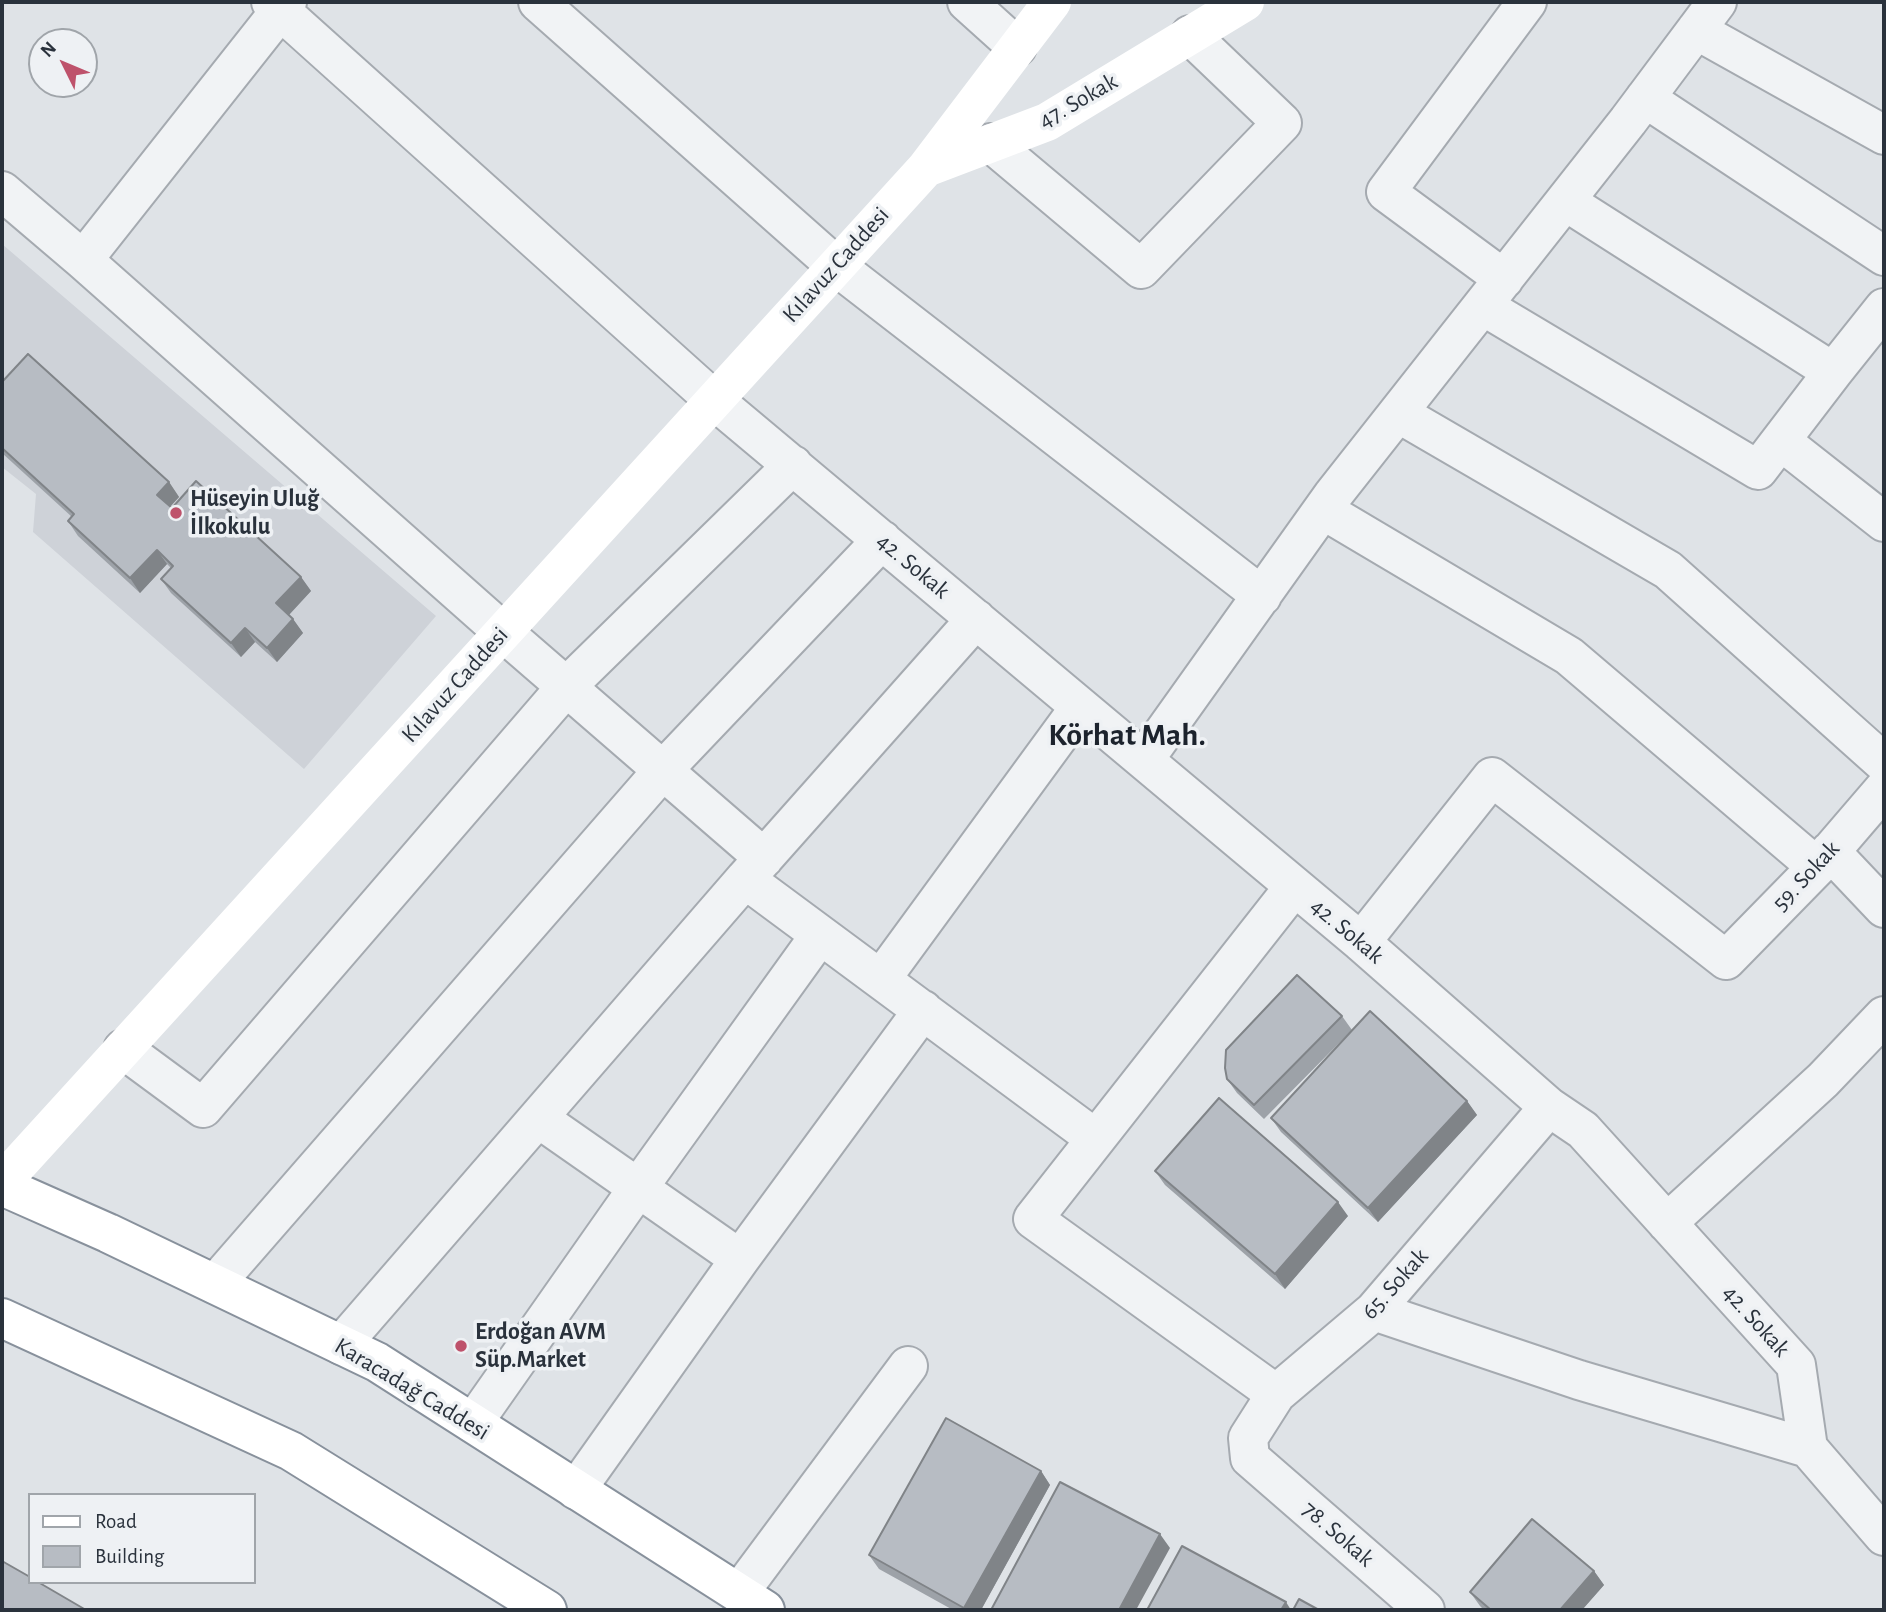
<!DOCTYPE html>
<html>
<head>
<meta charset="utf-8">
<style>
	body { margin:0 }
	#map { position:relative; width:1886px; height:1612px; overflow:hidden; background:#dfe3e7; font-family:"Alegreya Sans",sans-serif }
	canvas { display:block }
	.frame { position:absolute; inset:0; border:4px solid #2a323c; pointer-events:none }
	.legend { position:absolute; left:28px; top:1493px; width:228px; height:91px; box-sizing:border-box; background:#eef1f4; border:2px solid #a0a5aa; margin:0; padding:9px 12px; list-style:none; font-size:21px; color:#2a323c }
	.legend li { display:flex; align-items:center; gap:14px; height:35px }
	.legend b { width:35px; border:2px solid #a0a5aa }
	.north { position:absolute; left:28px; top:28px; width:70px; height:70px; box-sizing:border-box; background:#eef1f4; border:2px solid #a0a5aa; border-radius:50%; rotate:313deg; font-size:19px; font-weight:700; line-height:28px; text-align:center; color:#2a323c }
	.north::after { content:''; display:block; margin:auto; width:24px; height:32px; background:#be526b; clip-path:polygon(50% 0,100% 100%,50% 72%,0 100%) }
</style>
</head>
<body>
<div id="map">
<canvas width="1886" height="1612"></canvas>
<div class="frame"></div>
<ul class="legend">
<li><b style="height:9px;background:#fff"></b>Road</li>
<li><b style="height:19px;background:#b7bcc3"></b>Building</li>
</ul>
<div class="north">N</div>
</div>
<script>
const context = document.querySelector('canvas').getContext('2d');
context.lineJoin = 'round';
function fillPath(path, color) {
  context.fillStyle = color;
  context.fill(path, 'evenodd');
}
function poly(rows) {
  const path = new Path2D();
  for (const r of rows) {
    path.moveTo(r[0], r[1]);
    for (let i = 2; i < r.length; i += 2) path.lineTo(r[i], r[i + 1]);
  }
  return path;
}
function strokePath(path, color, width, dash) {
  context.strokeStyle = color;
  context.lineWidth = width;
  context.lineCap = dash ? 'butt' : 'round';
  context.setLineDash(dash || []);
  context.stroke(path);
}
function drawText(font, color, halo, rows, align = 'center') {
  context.font = font + ' "Alegreya Sans",sans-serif';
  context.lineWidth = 7;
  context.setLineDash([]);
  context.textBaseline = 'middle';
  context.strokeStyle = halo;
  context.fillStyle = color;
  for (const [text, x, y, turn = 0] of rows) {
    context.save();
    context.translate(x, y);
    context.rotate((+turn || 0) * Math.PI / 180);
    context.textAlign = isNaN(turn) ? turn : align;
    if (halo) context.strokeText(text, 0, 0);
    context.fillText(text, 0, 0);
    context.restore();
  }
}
const built = poly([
	[2,244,436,616,304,769,33,532,36,494,2,467]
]);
const street = poly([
	[271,2,714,400,1361,942,1549,1107,1583,1130,1796,1365,1808,1448,1884,1536],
	[538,2,836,266,1262,596],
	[967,2,1017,47],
	[1696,30,1884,135],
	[1645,98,1884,256],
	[991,143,1141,269,1282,123,1190,35],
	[2,191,83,260,287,2],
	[1565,201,1833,372,1884,308],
	[83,260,503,632,764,858],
	[1504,279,1386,192,1527,2],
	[1483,306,1758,470,1833,372],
	[1398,413,1668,570,1884,763],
	[1781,441,1884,522],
	[1323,510,1569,656,1817,867],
	[976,619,745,879,1096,1139],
	[1144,760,1333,495,1628,121,1717,2],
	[1830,851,1884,908],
	[1361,942,1492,777,1726,960,1817,867,1884,789],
	[881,979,1080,707],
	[123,1049,203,1108,566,687,793,465],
	[538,1118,740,1259,576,1490],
	[1667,1223,1823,1080,1884,1016],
	[740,1259,923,1010],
	[215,1284,663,770,882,540],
	[1374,1311,1579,1380,1808,1448],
	[341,1345,745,879],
	[1276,1394,1033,1219,1294,887],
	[473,1423,638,1188,820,935],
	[739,1593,908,1366],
	[1425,1610,1250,1458,1248,1438,1276,1394,1374,1311,1549,1107]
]);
const secondary = poly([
	[926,168,1052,2],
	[2,1182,926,168,1047,122,1245,2]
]);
const highway = poly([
	[2,1186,108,1233,377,1362,765,1610],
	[2,1318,291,1451,547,1610]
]);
const wall = poly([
	[2,382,169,482,179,497,170,507,301,577,311,591,289,615,293,619,303,633,277,662,255,642,241,657,171,593,161,579,171,568,167,564,140,593,78,536,68,521,72,517,2,453],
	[1342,1016,1352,1030,1264,1119,1237,1093,1227,1079],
	[1467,1101,1477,1115,1378,1222,1281,1132,1271,1118],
	[1155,1171,1348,1216,1285,1289,1165,1185],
	[1041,1471,1050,1485,981,1610,953,1610,879,1569,869,1555],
	[1594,1571,1604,1585,1582,1610,1484,1610,1480,1606,1470,1592]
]);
const shadedWall = poly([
	[169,482,179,497,167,510,157,495],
	[157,550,167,564,140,593,130,578],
	[301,577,311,591,286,618,276,603],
	[293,619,303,633,277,662,267,648],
	[245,628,255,642,241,657,231,643],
	[1467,1101,1477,1115,1378,1222,1368,1208],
	[1338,1202,1348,1216,1285,1289,1275,1274],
	[1041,1471,1050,1485,981,1610,966,1610,964,1608],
	[1160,1534,1170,1548,1136,1610,1119,1610],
	[1594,1571,1604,1585,1582,1610,1560,1610],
	[1286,1602,1291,1610,1281,1610]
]);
const building = poly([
	[28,354,169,482,157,495,172,508,196,481,301,577,276,603,293,619,267,648,245,628,231,643,161,579,173,566,157,550,130,578,68,521,74,514,2,448,2,382,28,354],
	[1297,975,1342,1016,1254,1105,1227,1079,1225,1068,1226,1050,1297,975],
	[1370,1011,1467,1101,1368,1208,1271,1118,1370,1011],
	[1219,1098,1338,1202,1275,1274,1155,1171,1219,1098],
	[946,1418,1041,1471,964,1608,869,1555,946,1418],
	[1060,1482,1160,1534,1119,1610,991,1610,1060,1482],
	[1532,1519,1594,1571,1560,1610,1491,1610,1470,1592,1532,1519],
	[1182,1546,1286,1602,1281,1610,1147,1610,1182,1546],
	[2,1561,30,1577,30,1582,38,1582,86,1610,2,1610,2,1561],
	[1299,1599,1319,1610,1293,1610,1299,1599]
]);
const markers = [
	[176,513,7,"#be526b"],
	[461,1346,7,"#be526b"]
];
const streetNames = [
	["47. Sokak",1078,101,-30],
	["Kılavuz Caddesi",836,265,-48],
	["42. Sokak",913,566,40],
	["Kılavuz Caddesi",455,685,-48],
	["59. Sokak",1806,876,-47],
	["42. Sokak",1347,931,40],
	["65. Sokak",1395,1284,-48],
	["42. Sokak",1756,1321,48],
	["Karacadağ Caddesi",412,1389,31],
	["78. Sokak",1338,1534,41]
];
const poiNames = [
	["Hüseyin Uluğ",190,499],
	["İlkokulu",190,527],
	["Erdoğan AVM",475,1332],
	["Süp.Market",475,1360]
];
const districtNames = [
	["Körhat Mah.",1127,735]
];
fillPath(built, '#ced2d8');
strokePath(street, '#a5aab0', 42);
strokePath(highway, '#88919c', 42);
strokePath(street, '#f1f3f5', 38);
strokePath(secondary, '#fff', 38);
strokePath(highway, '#fff', 38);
fillPath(wall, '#9da2a8');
fillPath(shadedWall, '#808488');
fillPath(building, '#b7bcc3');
strokePath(building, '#808488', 2);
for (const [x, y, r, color] of markers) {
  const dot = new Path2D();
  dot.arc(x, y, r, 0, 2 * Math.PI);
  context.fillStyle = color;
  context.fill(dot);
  strokePath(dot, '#eef1f4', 2.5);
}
drawText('24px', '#2a323c', '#eef1f4', streetNames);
drawText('bold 24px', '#2a323c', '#eef1f4', poiNames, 'left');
drawText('bold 32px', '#1c232d', '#eef1f4', districtNames);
</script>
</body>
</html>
